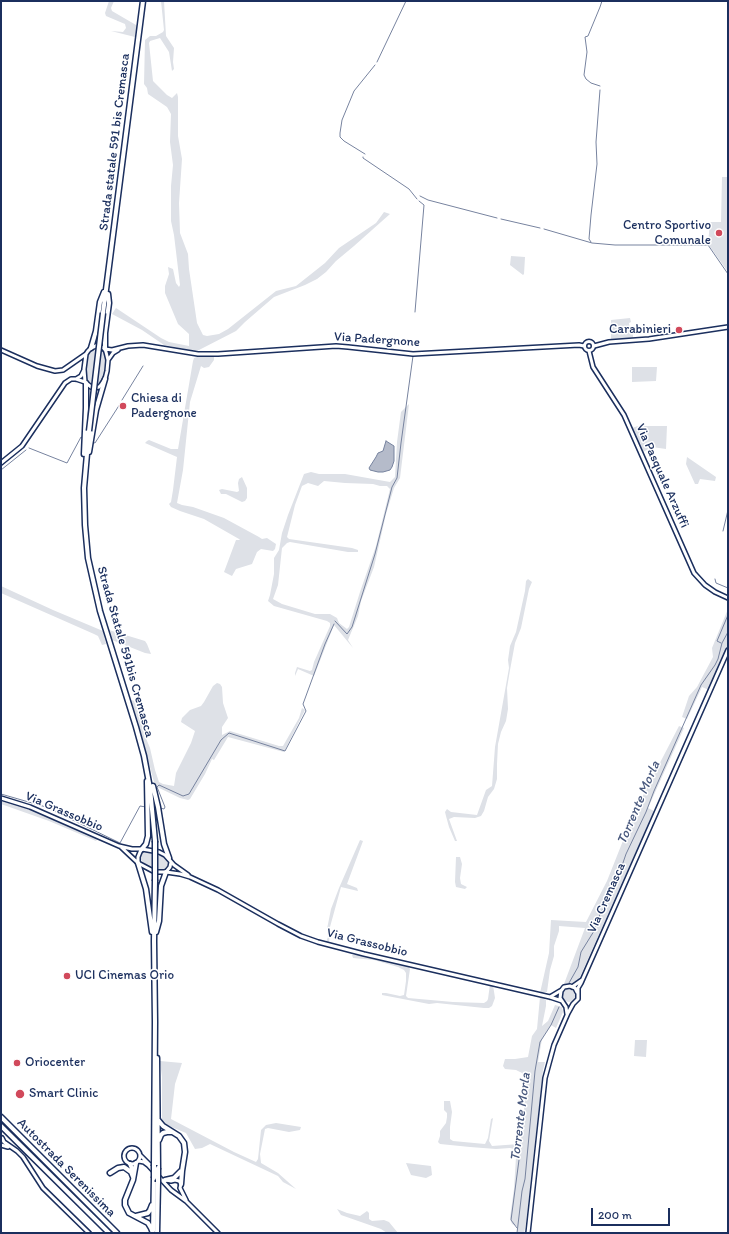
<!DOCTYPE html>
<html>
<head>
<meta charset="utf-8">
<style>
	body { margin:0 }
	#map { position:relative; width:729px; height:1234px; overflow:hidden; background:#fff; font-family:Itim,sans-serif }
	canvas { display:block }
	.frame { position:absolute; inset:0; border:2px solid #1b2f5e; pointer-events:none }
	.scale { position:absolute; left:591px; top:1208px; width:79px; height:18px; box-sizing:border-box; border:2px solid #1b2f5e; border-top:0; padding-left:5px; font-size:12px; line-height:14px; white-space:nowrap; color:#1b2f5e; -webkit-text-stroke:3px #fff; paint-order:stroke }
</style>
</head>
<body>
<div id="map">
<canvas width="729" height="1234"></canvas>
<div class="frame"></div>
<div class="scale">200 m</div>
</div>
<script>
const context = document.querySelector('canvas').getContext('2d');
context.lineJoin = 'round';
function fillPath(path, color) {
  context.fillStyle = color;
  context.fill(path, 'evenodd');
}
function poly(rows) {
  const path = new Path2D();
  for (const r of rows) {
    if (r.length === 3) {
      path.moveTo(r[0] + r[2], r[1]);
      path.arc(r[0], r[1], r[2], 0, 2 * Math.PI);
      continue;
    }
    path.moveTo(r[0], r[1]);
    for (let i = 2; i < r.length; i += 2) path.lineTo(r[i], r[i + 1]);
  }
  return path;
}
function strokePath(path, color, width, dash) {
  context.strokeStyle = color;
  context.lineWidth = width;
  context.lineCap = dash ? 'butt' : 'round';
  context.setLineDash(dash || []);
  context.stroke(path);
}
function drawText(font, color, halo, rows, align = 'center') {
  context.font = font + ' Itim,sans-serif';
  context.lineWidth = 3;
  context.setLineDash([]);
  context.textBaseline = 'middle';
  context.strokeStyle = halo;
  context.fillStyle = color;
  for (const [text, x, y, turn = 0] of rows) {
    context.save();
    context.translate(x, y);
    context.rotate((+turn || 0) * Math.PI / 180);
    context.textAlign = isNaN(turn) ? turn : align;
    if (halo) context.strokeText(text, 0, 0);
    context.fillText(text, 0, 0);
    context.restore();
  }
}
const green = poly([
	[109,1,114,1,111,8,112,11,136,25,137,26,135,37,111,31,123,32,126,28,125,24,106,16,105,13],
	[161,1,164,1,166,36,174,48,173,62,174,69,172,71,169,52,160,38,150,41,149,43,153,81,167,95,172,98,177,93,178,97,178,136,182,159,179,203,180,233,188,254,189,269,197,323,203,335,207,336,219,334,228,329,276,291,296,286,325,263,339,248,376,223,384,212,390,214,354,246,336,261,326,272,317,279,305,285,274,297,245,322,236,331,199,350,194,351,164,345,142,330,112,314,116,308,161,338,169,342,189,346,189,334,178,324,165,293,165,286,169,274,168,267,173,269,176,283,179,287,180,285,174,235,171,221,171,186,173,165,170,142,171,114,167,107,148,94,147,88,144,84,145,40,150,36,156,36,163,32,164,30],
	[722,177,728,177,728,272,708,244,710,222,721,222],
	[511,256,525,257,524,274,523,275,510,265],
	[630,318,631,322,629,323,630,332,633,333,633,339,611,341,611,320],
	[97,347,101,348,105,352,106,360,102,382,98,386,94,387,87,382,86,367,88,354,90,350],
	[197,357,214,357,214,360,209,367,204,368,201,366,190,402,183,470,177,503,182,505,193,507,224,518,259,537,262,539,267,538,276,544,275,549,273,551,261,549,257,552,252,564,236,569,232,576,224,572,236,540,240,540,239,539,204,519,180,511,171,507,169,504,171,502,173,490,177,457,145,443,147,441,149,440,171,449,178,449,193,361,194,358],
	[632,367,657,367,656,381,632,382],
	[409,404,400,478,394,488,386,514,374,567,361,601,358,616,348,640,353,648,334,625,314,676,298,669,295,676,295,673,297,667,310,671,312,670,314,662,330,626,330,623,327,621,274,606,268,601,270,595,274,574,274,558,279,550,282,533,288,515,304,474,311,472,319,474,345,474,390,482,395,477,397,442,401,412],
	[324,481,345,483,373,484,380,486,387,486,390,489,376,546,360,592,349,627,347,629,339,623,337,618,330,614,315,614,282,604,273,599,278,585,282,548,287,543,290,542,348,552,358,552,358,550,352,548,289,539,287,537,295,505,302,486,308,483,318,486],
	[638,426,667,426,666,449,652,447,643,452,632,428],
	[687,457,716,477,715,481,700,479,698,484,695,484,686,464],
	[242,477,247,488,247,498,245,501,242,502,226,494,221,494,219,490,222,489,237,492,239,491,238,483,239,479],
	[528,579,532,582,529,589,521,628,515,643,510,670,507,688,508,709,506,721,501,732,498,744,497,764,497,779,494,789,488,797,484,811,481,816,475,818,454,817,449,819,457,841,455,841,449,827,446,816,445,812,447,809,451,812,477,815,486,790,492,786,495,747,509,668,508,660,510,646,516,632,525,591,526,581],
	[1,586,53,610,103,631,106,644,102,645,98,636,94,634,1,593],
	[728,609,728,644,709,690,702,687,687,719,682,717,689,696,697,687,713,657,712,648],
	[109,630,145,641,147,644,151,654,145,653,112,640],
	[217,683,220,684,222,687,223,703,228,718,222,727,222,735,230,731,279,746,283,746,299,718,302,708,305,710,284,752,228,737,214,760,212,759,205,774,190,799,188,800,180,798,155,786,138,721,131,700,135,701,143,725,145,736,150,748,155,770,159,782,163,784,174,786,176,773,191,743,195,731,181,722,182,718,190,710,201,706,204,702,213,686],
	[679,726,684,728,648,808,654,811,579,979,573,983,564,984,585,928,559,926,559,931,554,946,554,956,550,970,547,992,540,993,549,953,551,920,586,922,607,881,634,813],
	[1,799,29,807,98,838,96,841,49,821,1,804],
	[360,840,363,841,347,884,357,888,358,891,341,887,330,927,329,944,326,942,328,937,327,929,331,909,339,888],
	[147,852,163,857,167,860,169,864,167,869,163,871,157,871,148,867,139,858,141,853],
	[456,857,460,857,462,864,460,878,461,884,467,887,465,889,456,887,455,882],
	[352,955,359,955,408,966,410,969,406,996,408,998,453,1002,484,1003,487,1001,488,999,490,984,493,985,495,998,492,1006,489,1008,484,1008,437,1003,429,1004,382,995,382,993,386,993,400,996,404,995,406,981,406,973,404,970,398,967,374,960,353,958],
	[569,995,7],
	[540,997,546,1000,546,1006,542,1026,548,1021,555,1005,562,1007,563,1012,556,1028,551,1025,542,1039,538,1062,545,1062,543,1070,526,1223,524,1233,518,1233,518,1227,512,1224,510,1218,514,1189,516,1157,513,1154,514,1149,510,1148,496,1149,470,1147,440,1144,438,1142,440,1136,440,1131,446,1123,447,1117,447,1113,444,1110,444,1101,450,1101,452,1112,450,1127,450,1139,453,1141,485,1144,488,1138,491,1119,493,1118,489,1141,492,1146,519,1144,521,1139,527,1079,522,1073,516,1070,505,1069,503,1066,505,1059,515,1059,528,1057,532,1036,537,1029],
	[635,1040,647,1040,646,1057,634,1056],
	[160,1061,182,1063,175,1084,171,1119,234,1152,256,1162,258,1159,261,1130,266,1125,276,1123,301,1127,300,1130,289,1132,268,1128,265,1129,260,1154,261,1163,278,1173,296,1189,283,1182,278,1176,210,1144,202,1148,195,1149,186,1133,162,1123,162,1077],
	[406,1163,431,1166,432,1175,426,1178,411,1175],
	[337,1209,347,1213,360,1216,367,1211,369,1213,369,1219,372,1221,384,1220,389,1222,398,1233,387,1233,381,1229,341,1215]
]);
const water = poly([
	[386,441,394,446,394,461,392,467,390,470,383,472,378,472,370,470,369,468,376,457,378,453,383,451,386,441]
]);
const stream = poly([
	[377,62,406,1],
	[600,86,591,83,586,79,584,75,587,52,585,37,588,36,600,7,602,1],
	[365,154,344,141,340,137,340,133,342,120,354,91,375,65],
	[363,157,363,158,409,189,417,199],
	[420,196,428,200,497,218],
	[501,219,540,228],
	[544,229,592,243,615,245,708,245,728,274],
	[591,242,589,239,591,215,597,164,596,142,600,90],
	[415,312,424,205,419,201],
	[122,400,143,366],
	[92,442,95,443,120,404],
	[29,448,67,463,81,437,83,438],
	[1,470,26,450],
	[723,531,728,510],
	[715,579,716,583,728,588],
	[335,621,347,634,352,627,375,554,392,487,397,478,401,443,413,356],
	[721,643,717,641,728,615],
	[1,794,46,807,120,843,140,806,146,807],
	[160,808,164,809,165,807,157,787,159,785,183,796,189,794,221,740,229,733,285,751,306,711,303,704,325,644,334,624],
	[569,983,578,967,581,952,594,931,600,914,615,886,626,854,646,812,654,791,701,685,715,665,718,659,722,643,728,632],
	[517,1228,511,1220,519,1160],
	[517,1233,522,1191,525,1179,535,1071,540,1042,551,1025,559,1007]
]);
const secondary = poly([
	[589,346,4.5],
	[98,345,105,349,106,352,108,360,107,371,105,379,101,385,99,387,95,388,91,387,85,382,84,369,86,354,88,351,91,348,98,345],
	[594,346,609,342,649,339,728,327],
	[105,349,112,350,128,346,143,345,198,354,218,354,336,346,348,347,413,354,579,345,584,346],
	[1,350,37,366,55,371,63,370,86,354],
	[589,351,593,367,624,415,694,573,705,585,715,592,728,598],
	[108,360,113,353,118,350],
	[76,379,81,376,84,370],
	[1,463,22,446,65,383,71,379,76,379,85,382],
	[1,798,30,807,119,846,132,849,142,849],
	[121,847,138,863],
	[171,862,170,867,166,872,155,872,138,863,138,857,140,852,142,849,159,852,165,855,174,865,188,875],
	[166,872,180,874,190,877,218,890,278,924,301,936,318,942,364,954,550,997,562,1001],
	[572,987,582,980],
	[550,997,560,991],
	[567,1014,566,1007,560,998,561,991,564,987,570,986,575,988,577,992],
	[2,1138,4,1142,17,1151,23,1157,43,1188,89,1233],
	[1,1145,8,1147],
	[132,1156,8],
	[140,1155,149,1164],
	[139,1161,144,1162,148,1165,171,1190,186,1201,218,1233],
	[166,1180,171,1181,175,1180,179,1181,181,1184,180,1188,186,1200],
	[528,1233,545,1078,554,1045,568,1013,573,1004,578,999,578,988,581,983,728,650]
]);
const highway = poly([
	[103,313,143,1],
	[91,348,96,331,100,302,104,292],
	[105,349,105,333,109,303,108,294],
	[89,431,84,488,85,525,88,558,100,611,136,727,144,756,150,788,155,841],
	[89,452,96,410,105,379],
	[84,454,86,408,86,383],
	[153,786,158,807,164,844,169,858],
	[142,849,146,844,148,836,147,781],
	[138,863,146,889,152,932],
	[156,932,159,921,161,886,166,872],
	[157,1058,158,1168],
	[1,1117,117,1233],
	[158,1120,163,1126,179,1136,184,1143,185,1152,182,1171,181,1184],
	[1,1126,109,1233],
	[159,1140,161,1135,163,1133,167,1132,171,1132],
	[136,1163,133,1180,125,1200,125,1205,129,1213,148,1223,151,1228,153,1233],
	[130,1164,134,1173],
	[154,1165,155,1022,154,941,155,881],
	[110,1173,118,1168,124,1167,131,1172,133,1177],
	[165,1180,174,1178,181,1171],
	[136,1216,148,1213,150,1210,152,1205],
	[153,1231,154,1178],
	[157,1233,158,1182]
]);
const highwayBridge = poly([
	[89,431,103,313],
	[155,881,155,841],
	[154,1165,154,1178],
	[158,1168,158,1182]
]);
const markers = [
	[719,233,4,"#d1495b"],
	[679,330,4,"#d1495b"],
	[123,406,4,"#d1495b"],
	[67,976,4,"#d1495b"],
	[17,1063,4,"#d1495b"],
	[20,1094,5,"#d1495b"]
];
const streetNames = [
	["Strada statale 591 bis Cremasca",115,142,-83],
	["Via Padergnone",377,340,4],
	["Via Pasquale Arzuffi",662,476,66],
	["Strada Statale 591bis Cremasca",125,652,74],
	["Via Grassobbio",64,812,23],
	["Via Cremasca",607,898,-66],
	["Via Grassobbio",367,943,14],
	["Autostrada Serenissima",66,1168,45]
];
const poiNames = [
	["Centro Sportivo",711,226,"right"],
	["Comunale",711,241,"right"],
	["Carabinieri",671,330,"right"],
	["Chiesa di",131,399],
	["Padergnone",131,414],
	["UCI Cinemas Orio",75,976],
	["Oriocenter",25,1063],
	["Smart Clinic",29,1094]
];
const waterNames = [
	["Torrente Morla",639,803,-67],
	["Torrente Morla",521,1117,-83]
];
fillPath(green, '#dee1e7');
fillPath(water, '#b5bbca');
strokePath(water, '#77839f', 1);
strokePath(stream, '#77839f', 1);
strokePath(secondary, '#1b2f5e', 6);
strokePath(highway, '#1b2f5e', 7);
strokePath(secondary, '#fff', 3);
strokePath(highway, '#fff', 4);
strokePath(highwayBridge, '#1b2f5e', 7, []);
strokePath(highwayBridge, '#fff', 4);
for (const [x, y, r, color] of markers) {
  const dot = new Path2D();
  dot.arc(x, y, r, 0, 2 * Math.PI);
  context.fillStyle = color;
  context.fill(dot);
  strokePath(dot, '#fff', 1.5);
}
drawText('13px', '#1b2f5e', '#fff', streetNames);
drawText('13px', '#1b2f5e', '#fff', poiNames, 'left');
drawText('italic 14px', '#49597e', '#fff', waterNames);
</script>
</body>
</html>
